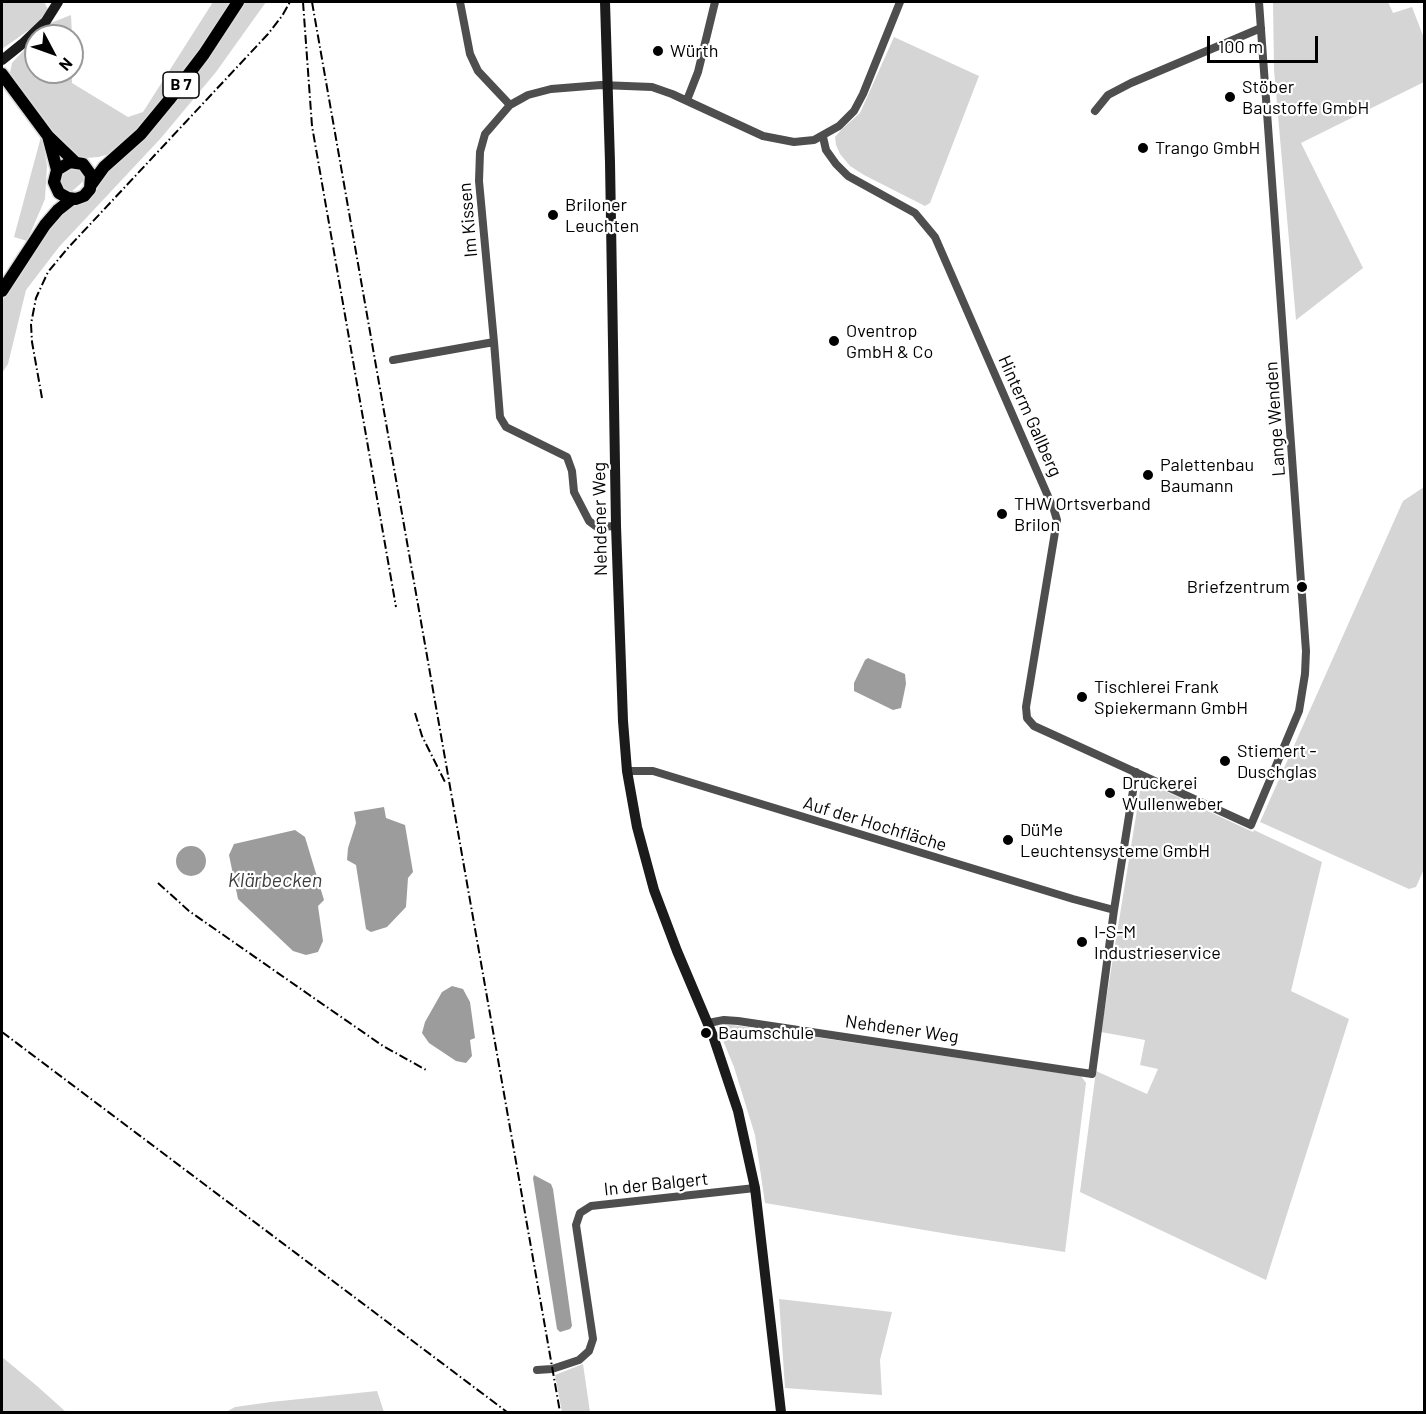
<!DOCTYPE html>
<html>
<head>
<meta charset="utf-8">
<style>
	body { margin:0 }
	#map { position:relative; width:1426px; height:1414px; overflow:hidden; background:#fff; font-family:Barlow,sans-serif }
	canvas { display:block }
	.frame { position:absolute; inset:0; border:3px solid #000; pointer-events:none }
	.north { position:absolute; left:24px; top:24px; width:60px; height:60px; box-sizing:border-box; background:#fff; border:2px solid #999; border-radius:50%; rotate:131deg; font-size:16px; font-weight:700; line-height:24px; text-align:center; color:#000 }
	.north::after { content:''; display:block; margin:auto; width:21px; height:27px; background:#000; clip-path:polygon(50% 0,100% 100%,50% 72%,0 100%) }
	.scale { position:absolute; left:1207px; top:36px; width:111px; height:27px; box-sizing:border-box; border:3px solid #000; border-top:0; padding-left:8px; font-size:18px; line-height:21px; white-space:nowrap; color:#000; -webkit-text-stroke:4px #fff; paint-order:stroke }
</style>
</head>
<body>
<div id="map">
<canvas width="1426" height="1414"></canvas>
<div class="frame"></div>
<div class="north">N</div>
<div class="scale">100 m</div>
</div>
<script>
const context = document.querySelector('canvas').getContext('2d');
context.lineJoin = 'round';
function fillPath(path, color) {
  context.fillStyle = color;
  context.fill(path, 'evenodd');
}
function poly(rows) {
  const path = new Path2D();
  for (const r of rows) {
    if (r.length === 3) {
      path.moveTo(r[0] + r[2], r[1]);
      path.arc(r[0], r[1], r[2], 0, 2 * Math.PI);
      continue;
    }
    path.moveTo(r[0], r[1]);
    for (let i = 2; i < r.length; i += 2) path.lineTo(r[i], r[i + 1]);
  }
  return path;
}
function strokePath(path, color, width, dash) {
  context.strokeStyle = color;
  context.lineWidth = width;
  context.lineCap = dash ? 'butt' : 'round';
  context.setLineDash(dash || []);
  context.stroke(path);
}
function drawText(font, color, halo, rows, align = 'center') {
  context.font = font + ' Barlow,sans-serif';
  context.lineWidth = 4.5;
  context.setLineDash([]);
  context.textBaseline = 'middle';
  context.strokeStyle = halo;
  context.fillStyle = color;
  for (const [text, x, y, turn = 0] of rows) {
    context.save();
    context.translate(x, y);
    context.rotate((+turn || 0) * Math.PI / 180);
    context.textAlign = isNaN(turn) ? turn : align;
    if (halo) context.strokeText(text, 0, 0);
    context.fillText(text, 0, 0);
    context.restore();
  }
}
const green = poly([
	[2,2,44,2,48,9,36,25,2,49],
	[213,2,233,2,176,85,142,128,116,152,99,157,86,158,74,155,59,143,10,73,12,63,36,37,36,50,31,56,30,61,36,72,72,72,72,38,72,83,128,117,143,112],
	[243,2,266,2,216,72,161,138,59,247,26,290,8,364,2,373,2,301,53,222,96,183],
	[1273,2,1388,2,1393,13,1412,7,1424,38,1424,82,1301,143,1363,268,1296,320,1274,70],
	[71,15,72,36,37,36,48,24],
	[894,37,979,76,930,203,925,206,864,175,850,166,840,154,836,145,835,137,841,130,860,113],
	[42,133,47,166,45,199,27,241,14,237],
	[68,167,80,168,87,178,70,193,62,189,59,178],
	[1424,487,1424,869,1416,887,1409,889,1260,822,1403,501],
	[1151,787,1165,791,1253,832,1254,830,1322,862,1291,991,1349,1019,1266,1280,1080,1192,1096,1071,1147,1094,1158,1069,1140,1065,1145,1040,1101,1032,1140,791],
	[726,1024,1081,1076,1086,1083,1065,1252,954,1235,765,1203,755,1135,734,1067,717,1026],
	[779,1299,892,1312,880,1360,882,1395,785,1388],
	[2,1357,37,1386,66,1412,2,1412],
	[583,1364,590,1412,562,1412,555,1375],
	[377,1391,384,1412,226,1412,235,1407,271,1402]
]);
const water = poly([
	[868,658,905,674,906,684,901,708,893,710,854,691,854,683,865,660],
	[384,807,386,818,405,825,413,872,408,878,406,907,387,927,371,932,366,929,356,865,347,860,348,848,356,823,354,812],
	[295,830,305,837,324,900,318,906,323,941,318,952,306,955,293,951,238,899,229,855,234,844],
	[191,861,15],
	[452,986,463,989,470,1002,475,1038,470,1040,472,1056,466,1063,456,1061,429,1043,422,1033,425,1022,442,992],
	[534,1175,551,1184,553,1189,572,1326,570,1329,560,1332,557,1329,533,1178]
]);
const street = poly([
	[460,2,470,54,478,71,510,105],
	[687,100,698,72,715,2],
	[1095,111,1108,95,1131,83,1261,28],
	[823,137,826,150,836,164,848,176,915,213,935,237,1054,510,1057,520,1026,707,1027,718,1034,726,1251,825,1299,711,1305,674,1306,651,1259,2],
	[494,342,500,417,506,427,567,457,572,471,574,492,589,521,597,527,616,526],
	[393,360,494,342,479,181,480,152,485,134,510,105,528,95,551,89,601,85,652,87,672,94,763,136,794,142,814,140,839,126,854,111,863,94,900,2],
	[627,771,653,771,1073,899,1114,910],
	[708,1023,724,1020,738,1021,1092,1074,1114,910,1136,772],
	[537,1370,552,1369,579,1360,589,1351,593,1339,576,1225,580,1213,591,1206,755,1188]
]);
const secondary = poly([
	[605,2,610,162,616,526,623,721,627,771,637,827,654,890,677,951,713,1036,738,1111,755,1188,781,1412],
	[2,60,22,44,46,21,58,2]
]);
const primary = poly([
	[2,74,48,136,75,162],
	[48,136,57,170,54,182,59,193,68,198,76,199,84,196,90,189,91,175,83,164,70,162,57,170],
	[91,185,104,167,141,134,169,100,204,54,238,2],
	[2,291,45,225,58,210,72,199]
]);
const rail = poly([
	[303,2,312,126,396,607],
	[312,2,560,1412],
	[42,398,32,342,31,324,36,298,48,272,67,249,268,34,282,16,290,2],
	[415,713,422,736,445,782],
	[158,883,189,911,308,994,383,1046,428,1071],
	[2,1032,507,1412]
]);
const markers = [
	[658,51,6,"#000"],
	[1230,97,6,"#000"],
	[1143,148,6,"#000"],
	[553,215,6,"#000"],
	[834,341,6,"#000"],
	[1148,475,6,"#000"],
	[1002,514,6,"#000"],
	[1302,587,6,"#000"],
	[1082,697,6,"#000"],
	[1225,761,6,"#000"],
	[1110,793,6,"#000"],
	[1008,840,6,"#000"],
	[1082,942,6,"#000"],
	[706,1033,6,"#000"]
];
const shields = [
	[181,85,36]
];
const shieldNames = [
	["B 7",181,85]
];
const poiNames = [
	["Würth",670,51],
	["Stöber",1242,87],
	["Baustoffe GmbH",1242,108],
	["Trango GmbH",1155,148],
	["Briloner",565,205],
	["Leuchten",565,226],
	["Oventrop",846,331],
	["GmbH & Co",846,352],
	["Palettenbau",1160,465],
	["Baumann",1160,486],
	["THW Ortsverband",1014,504],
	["Brilon",1014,525],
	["Briefzentrum",1290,587,"right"],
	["Tischlerei Frank",1094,687],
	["Spiekermann GmbH",1094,708],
	["Stiemert -",1237,751],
	["Duschglas",1237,772],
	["Druckerei",1122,783],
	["Wullenweber",1122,804],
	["DüMe",1020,830],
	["Leuchtensysteme GmbH",1020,851],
	["I-S-M",1094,932],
	["Industrieservice",1094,953],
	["Baumschule",718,1033]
];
const streetNames = [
	["Im Kissen",468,220,-95],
	["Hinterm Gallberg",1030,416,66],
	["Lange Wenden",1275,419,-94],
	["Nehdener Weg",600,519,-91],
	["Auf der Hochfläche",875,824,17],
	["Nehdener Weg",902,1029,8],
	["In der Balgert",656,1184,-6]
];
const waterNames = [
	["Klärbecken",275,880]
];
fillPath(green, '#d5d5d5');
fillPath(water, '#9c9c9c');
strokePath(primary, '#dbdbdb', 15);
strokePath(street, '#4e4e4e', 8);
strokePath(secondary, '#1b1b1b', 10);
strokePath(primary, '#000', 12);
strokePath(rail, '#000', 2, [9, 3, 1.5, 3]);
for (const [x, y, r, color] of markers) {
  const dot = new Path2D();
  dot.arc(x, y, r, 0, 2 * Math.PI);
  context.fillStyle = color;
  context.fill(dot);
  strokePath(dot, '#fff', 2);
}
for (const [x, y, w] of shields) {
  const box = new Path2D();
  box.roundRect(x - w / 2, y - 13, w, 26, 4.5);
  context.fillStyle = '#fff';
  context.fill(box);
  strokePath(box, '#000', 1.5);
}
drawText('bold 16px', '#000', null, shieldNames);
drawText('18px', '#000', '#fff', poiNames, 'left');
drawText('18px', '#000', '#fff', streetNames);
drawText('italic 20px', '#3d3d3d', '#fff', waterNames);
</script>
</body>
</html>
